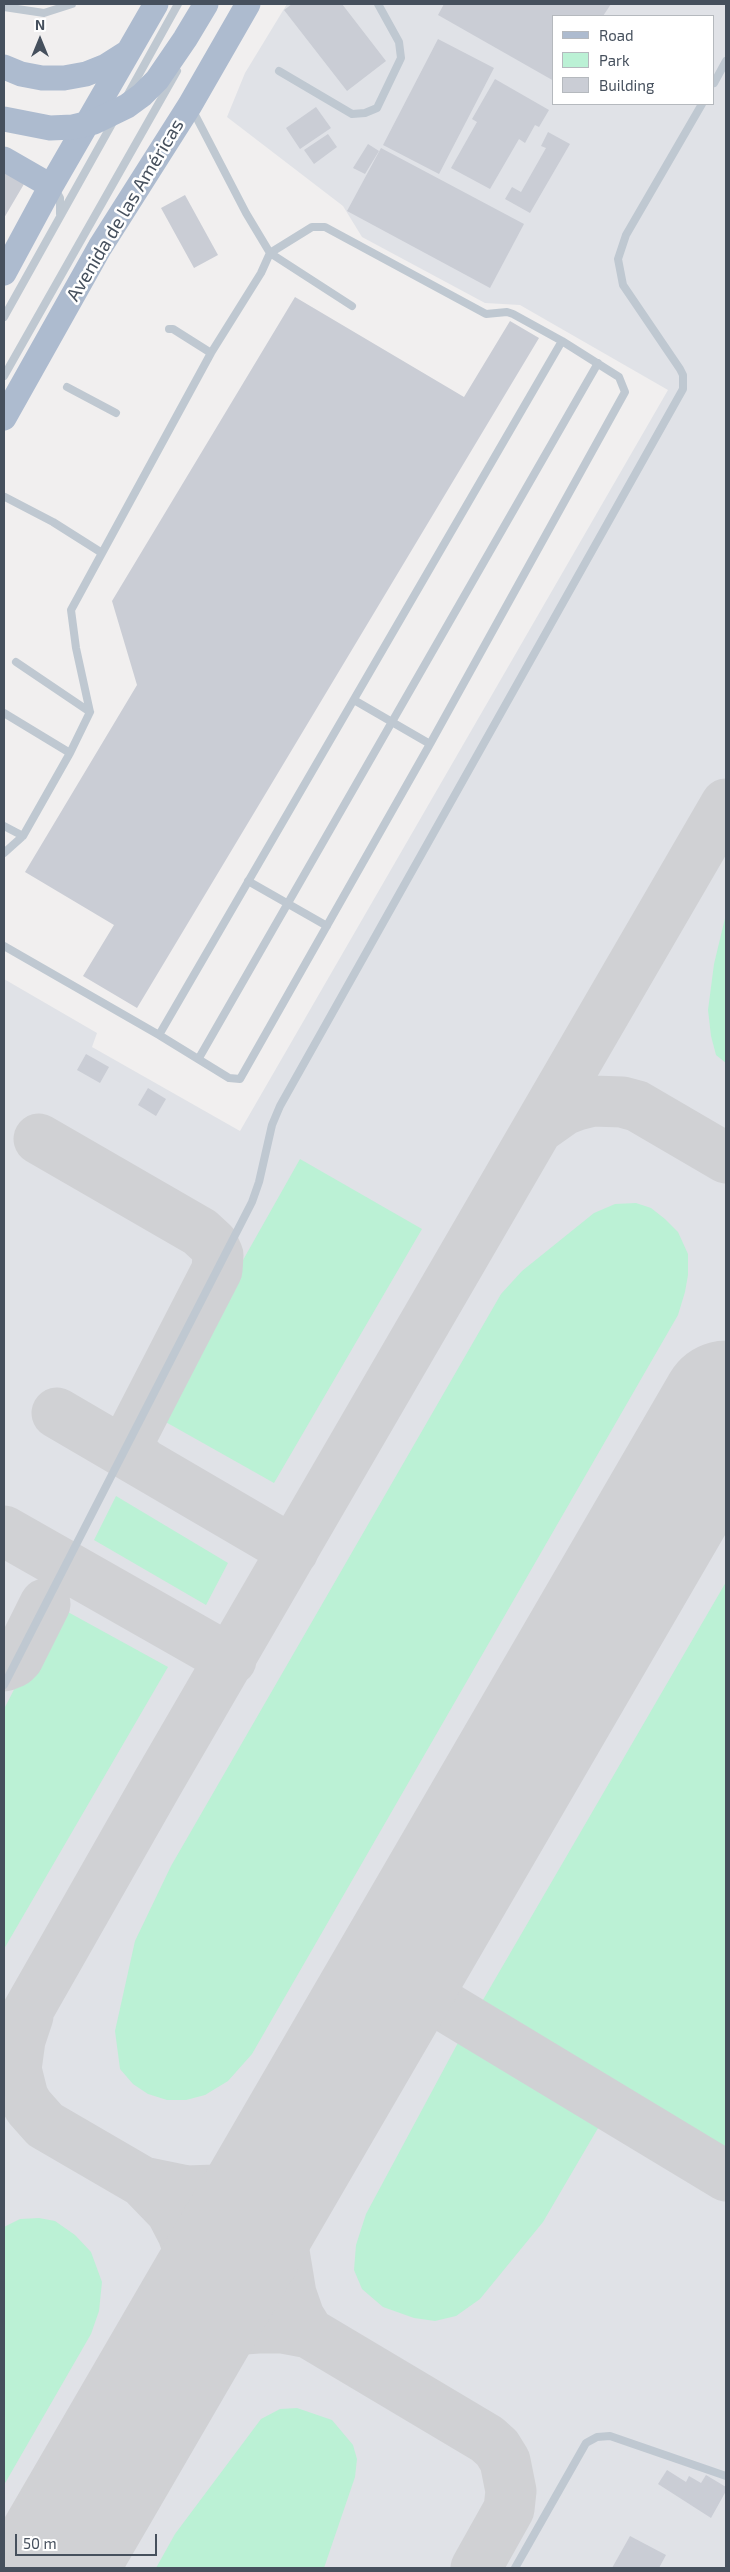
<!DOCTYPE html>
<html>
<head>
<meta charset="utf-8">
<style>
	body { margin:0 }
	#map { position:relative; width:730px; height:2572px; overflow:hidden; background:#f1efef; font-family:"Exo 2",sans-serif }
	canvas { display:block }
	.frame { position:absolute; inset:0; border:5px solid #46505d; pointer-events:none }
	.legend { position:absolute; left:552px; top:15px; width:162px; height:90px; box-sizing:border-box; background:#fff; border:1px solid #b5b9be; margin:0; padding:6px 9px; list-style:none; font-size:15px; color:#46505d }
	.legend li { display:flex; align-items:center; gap:10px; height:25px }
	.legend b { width:25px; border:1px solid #b5b9be }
	.north { position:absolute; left:15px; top:15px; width:50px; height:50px; -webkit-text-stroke:4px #fff; paint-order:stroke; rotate:0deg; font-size:14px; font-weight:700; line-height:20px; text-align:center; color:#46505d }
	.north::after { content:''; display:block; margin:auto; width:18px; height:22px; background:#46505d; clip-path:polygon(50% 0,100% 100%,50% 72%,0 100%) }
	.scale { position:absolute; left:15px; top:2534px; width:142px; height:22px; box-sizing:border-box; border:2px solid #46505d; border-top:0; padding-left:6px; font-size:15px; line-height:18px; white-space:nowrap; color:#46505d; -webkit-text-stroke:4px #fff; paint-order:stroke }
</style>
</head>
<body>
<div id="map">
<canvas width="730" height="2572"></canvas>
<div class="frame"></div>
<ul class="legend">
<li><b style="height:6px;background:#adbbcf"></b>Road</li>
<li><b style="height:14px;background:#bbf1d5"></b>Park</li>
<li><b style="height:14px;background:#cacdd5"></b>Building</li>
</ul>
<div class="north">N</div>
<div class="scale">50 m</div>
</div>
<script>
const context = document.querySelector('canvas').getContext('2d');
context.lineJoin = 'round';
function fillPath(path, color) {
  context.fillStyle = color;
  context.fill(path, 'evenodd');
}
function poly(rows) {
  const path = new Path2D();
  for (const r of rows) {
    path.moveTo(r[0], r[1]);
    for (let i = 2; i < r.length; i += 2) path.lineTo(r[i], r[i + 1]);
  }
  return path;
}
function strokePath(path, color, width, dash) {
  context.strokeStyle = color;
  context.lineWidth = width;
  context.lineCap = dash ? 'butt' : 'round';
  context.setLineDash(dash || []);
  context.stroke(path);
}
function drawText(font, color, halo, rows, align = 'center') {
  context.font = font + ' "Exo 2",sans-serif';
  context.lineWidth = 5;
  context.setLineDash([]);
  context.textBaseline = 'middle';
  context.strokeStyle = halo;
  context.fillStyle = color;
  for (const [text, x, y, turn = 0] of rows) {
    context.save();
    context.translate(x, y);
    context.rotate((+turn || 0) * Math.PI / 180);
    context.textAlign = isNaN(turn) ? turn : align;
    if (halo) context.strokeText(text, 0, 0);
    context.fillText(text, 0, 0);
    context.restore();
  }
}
const airport = poly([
	[287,4,726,4,726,2568,4,2568,4,979,97,1033,92,1047,240,1131,668,390,520,305,485,303,362,237,343,206,227,117,245,73],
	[554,16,714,16,714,104,554,104]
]);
const green = poly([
	[726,914,726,1063,716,1055,711,1036,708,1010,714,964],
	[300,1159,422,1229,274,1483,155,1416],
	[636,1203,651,1208,665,1219,678,1232,688,1254,688,1275,685,1292,678,1315,252,2054,228,2081,205,2095,186,2100,167,2100,148,2094,133,2084,120,2069,115,2031,135,1941,171,1866,501,1294,522,1271,594,1213,615,1204],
	[116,1496,228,1563,206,1605,94,1540],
	[726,1582,726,2152,480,2005],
	[57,1606,168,1667,4,1949,4,1709],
	[460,2039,601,2123,543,2222,480,2299,456,2316,435,2321,414,2318,383,2307,362,2289,354,2270,356,2245,366,2214],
	[39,2218,55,2221,75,2235,91,2252,102,2282,99,2311,91,2334,4,2485,4,2227,20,2219],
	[297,2408,332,2420,353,2445,357,2459,355,2477,324,2568,156,2568,175,2534,261,2419,280,2409]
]);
const taxiway = poly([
	[540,1127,564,1110,577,1105,593,1101,622,1102,637,1106,726,1158],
	[39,1139,200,1232,213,1244,218,1255,217,1270,132,1435,132,1452,142,1462],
	[57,1413,293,1551],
	[4,1531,231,1660],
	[4,1666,14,1662,18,1658,45,1604],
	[393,1975,726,2176],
	[28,2016,20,2040,16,2069,23,2097,29,2107,45,2125,143,2182,171,2211,183,2234,191,2257,194,2284,190,2314,180,2344],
	[4,2053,157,1784,726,804],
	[143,2182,187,2191,215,2190,240,2184,282,2155,303,2131],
	[273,2184,291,2294,299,2317,309,2333,487,2439,497,2448,505,2461,511,2491,509,2509,476,2568],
	[180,2344,231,2330,258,2328,282,2328,309,2333]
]);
const runway = poly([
	[50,2568,726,1405]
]);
const building = poly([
	[292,4,342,4,386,61,347,91,284,10],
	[444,4,611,4,603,16,554,16,554,81,438,15],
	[438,39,494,68,439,174,383,145],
	[495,79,549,110,539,127,535,125,525,143,519,139,490,189,451,168,477,122,472,119],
	[316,107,331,128,300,149,286,128],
	[548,132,570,144,530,213,505,199,512,187,521,192,546,148,541,146],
	[328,134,337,147,314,164,304,150],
	[368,144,379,151,365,174,353,168],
	[381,148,524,224,490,288,347,211],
	[4,172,24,184,4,218],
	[185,195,218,255,194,268,161,208],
	[295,297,464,397,510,321,539,338,137,1008,83,976,114,925,25,872,137,685,112,601],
	[86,1054,109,1067,100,1083,77,1070],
	[148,1088,166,1099,156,1116,138,1105],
	[667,2470,686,2482,689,2476,701,2483,706,2475,726,2487,726,2491,711,2518,658,2484],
	[630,2536,666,2555,659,2568,612,2568]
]);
const service = poly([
	[4,7,44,13,72,4],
	[279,71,352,114,365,113,377,108,401,58,399,42,378,4],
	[714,83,726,61],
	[127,96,178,4],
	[192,109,246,213,270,253,352,306],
	[55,189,60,198,60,214],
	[4,317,113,122],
	[169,329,173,329,211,353],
	[4,376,177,71],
	[67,387,116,413],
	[5,497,53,522,102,553],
	[16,662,90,712],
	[354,700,430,744],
	[4,713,70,753],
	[4,826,23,836],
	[4,853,23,836,70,753,90,712,76,648,71,610,211,353,261,273,270,253,312,227,325,227,486,314,507,312,513,314,562,341,619,377,625,392,430,744,240,1079,229,1078,159,1035,562,341],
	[248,881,327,926],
	[4,946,159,1035],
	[199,1058,598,363],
	[4,1685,252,1202,259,1182,272,1125,280,1106,683,389,683,375,680,369,623,285,618,259,626,235,702,104],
	[515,2568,586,2443,597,2437,610,2436,726,2476]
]);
const primary = poly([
	[4,67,21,74,42,78,64,78,86,74,106,66,128,52],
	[4,159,51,186],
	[4,273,51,186,156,4],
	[4,418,100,247,190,105,248,4]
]);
const primaryBridge = poly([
	[4,119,50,128,73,127,94,122,127,106,142,95,157,80,185,39,206,4]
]);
const streetNames = [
	["Avenida de las Américas",125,210,-59]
];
fillPath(airport, '#e0e2e7');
fillPath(green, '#bbf1d5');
strokePath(taxiway, '#d0d1d4', 51);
strokePath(runway, '#d0d1d4', 129);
fillPath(building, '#cacdd5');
strokePath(service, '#bfc8d1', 8);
strokePath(primary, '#adbbcf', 25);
strokePath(primaryBridge, '#adbbcf', 25);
drawText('19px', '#46505d', '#fff', streetNames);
</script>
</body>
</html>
